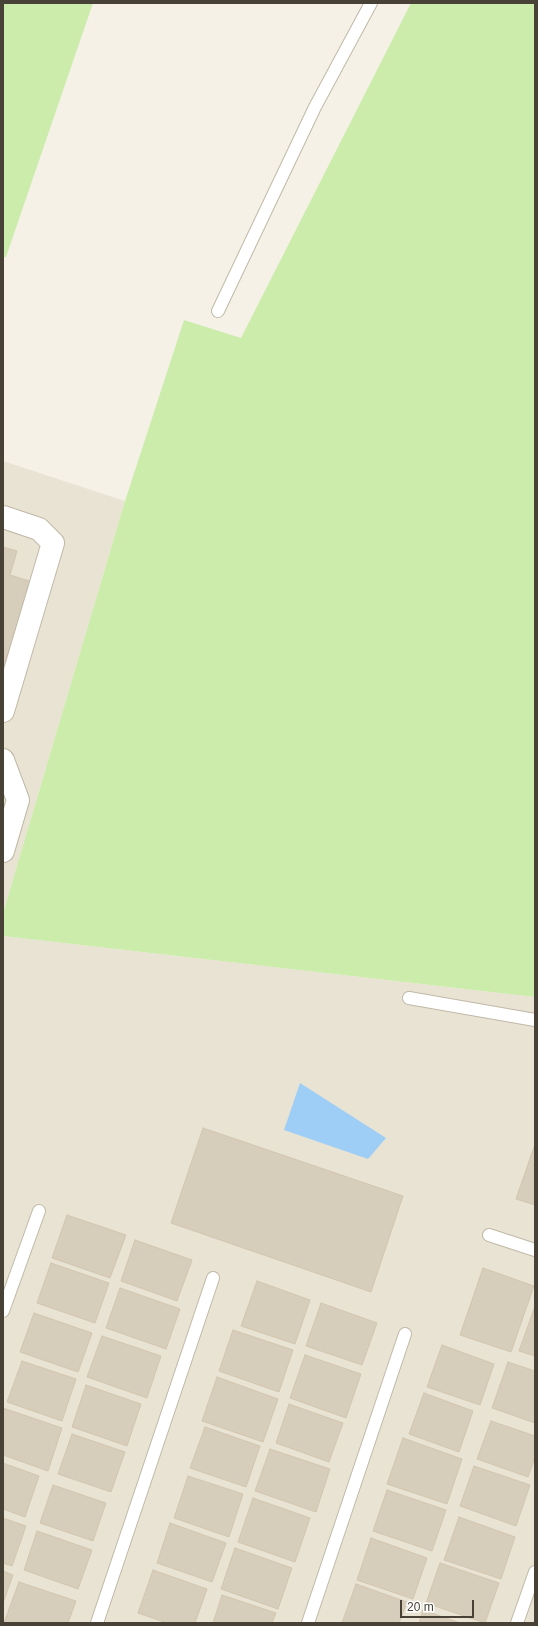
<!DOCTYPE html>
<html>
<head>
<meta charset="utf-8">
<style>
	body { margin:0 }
	#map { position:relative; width:538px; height:1626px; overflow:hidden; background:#f5f1e6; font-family:Arial,sans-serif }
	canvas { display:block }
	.frame { position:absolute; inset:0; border:4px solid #484135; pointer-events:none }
	.scale { position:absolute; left:400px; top:1600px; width:74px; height:18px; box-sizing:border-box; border:2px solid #484135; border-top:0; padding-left:5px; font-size:12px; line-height:14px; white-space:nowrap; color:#484135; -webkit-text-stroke:3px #fff; paint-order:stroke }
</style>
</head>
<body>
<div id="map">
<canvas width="538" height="1626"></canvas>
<div class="frame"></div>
<div class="scale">20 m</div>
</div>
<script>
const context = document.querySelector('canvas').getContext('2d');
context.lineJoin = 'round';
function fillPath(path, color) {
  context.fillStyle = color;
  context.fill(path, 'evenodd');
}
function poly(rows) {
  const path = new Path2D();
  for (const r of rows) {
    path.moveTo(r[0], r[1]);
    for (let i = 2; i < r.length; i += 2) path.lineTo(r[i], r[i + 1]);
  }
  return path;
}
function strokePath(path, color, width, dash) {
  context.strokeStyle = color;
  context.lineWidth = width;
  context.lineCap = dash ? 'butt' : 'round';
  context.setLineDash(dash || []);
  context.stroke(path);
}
const residential = poly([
	[3,461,125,501,3,913],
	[3,936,535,997,535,1623,3,1623]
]);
const green = poly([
	[3,3,93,3,6,257,3,257],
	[411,3,535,3,535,997,3,936,3,913,125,501,184,320,241,338]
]);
const water = poly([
	[300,1083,386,1138,368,1159,284,1130]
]);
const building = poly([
	[3,547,17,551,10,575,36,583,3,696,3,547],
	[203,1128,403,1196,371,1292,171,1223,203,1128],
	[535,1144,535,1205,516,1199,535,1144],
	[67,1215,126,1235,110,1278,52,1258,67,1215],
	[135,1240,192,1260,177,1301,121,1281,135,1240],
	[51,1263,109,1283,95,1323,37,1303,51,1263],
	[483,1268,534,1286,511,1352,460,1335,483,1268],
	[257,1281,310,1300,295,1344,241,1326,257,1281],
	[120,1288,180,1309,166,1349,106,1328,120,1288],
	[321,1303,377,1323,362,1365,306,1346,321,1303],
	[535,1306,535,1356,519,1351,535,1306],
	[34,1313,92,1333,78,1372,20,1352,34,1313],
	[233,1330,293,1350,279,1392,219,1371,233,1330],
	[102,1336,161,1356,147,1398,87,1377,102,1336],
	[442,1345,494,1364,480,1405,427,1387,442,1345],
	[305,1355,361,1374,346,1418,290,1398,305,1355],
	[22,1361,76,1379,62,1421,7,1402,22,1361],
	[508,1362,535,1371,535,1423,492,1408,508,1362],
	[217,1377,278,1399,263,1442,202,1421,217,1377],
	[86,1385,141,1404,127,1446,72,1427,86,1385],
	[424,1393,473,1411,459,1452,409,1434,424,1393],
	[289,1404,343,1423,329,1462,276,1443,289,1404],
	[3,1408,62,1428,48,1471,3,1455,3,1408],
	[491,1421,535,1436,535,1457,528,1477,477,1459,491,1421],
	[205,1427,260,1446,246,1487,190,1468,205,1427],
	[72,1434,125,1452,111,1492,58,1474,72,1434],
	[403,1438,462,1459,447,1504,387,1484,403,1438],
	[270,1449,330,1469,316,1512,255,1491,270,1449],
	[3,1463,39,1476,25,1517,3,1509,3,1463],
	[474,1466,530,1485,516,1526,460,1506,474,1466],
	[188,1476,243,1494,229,1537,174,1518,188,1476],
	[53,1485,106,1503,93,1541,40,1523,53,1485],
	[387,1490,446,1510,432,1551,373,1531,387,1490],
	[253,1498,310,1518,295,1562,238,1542,253,1498],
	[459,1517,515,1537,501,1579,444,1560,459,1517],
	[3,1518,26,1526,12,1566,3,1563,3,1518],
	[170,1523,226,1543,212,1582,157,1563,170,1523],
	[37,1531,92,1550,78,1589,24,1570,37,1531],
	[371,1538,427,1558,413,1599,357,1580,371,1538],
	[235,1548,292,1568,278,1609,221,1589,235,1548],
	[440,1563,499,1583,485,1623,426,1603,440,1563],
	[153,1570,207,1589,195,1623,167,1623,138,1613,153,1570],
	[3,1571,13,1575,3,1603,3,1571],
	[19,1582,76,1601,68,1623,4,1623,19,1582],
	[356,1584,407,1602,399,1623,342,1623,356,1584],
	[222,1595,276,1613,272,1623,213,1623,222,1595],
	[423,1610,460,1623,419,1623,423,1610]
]);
const service = poly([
	[218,311,315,107,371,3],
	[409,998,535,1020],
	[489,1235,535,1250],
	[3,1311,39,1211],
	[97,1623,213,1278],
	[308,1623,405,1334],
	[517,1623,535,1572]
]);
const minor = poly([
	[3,517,39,529,53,543,3,711],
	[3,760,18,800,3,851]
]);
fillPath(residential, '#e9e3d4');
fillPath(green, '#ccecac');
fillPath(water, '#9ecef6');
fillPath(building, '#d7cdbb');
strokePath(building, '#d3c6ad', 1);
strokePath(service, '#c1b9a8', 14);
strokePath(minor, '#c1b9a8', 24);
strokePath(service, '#fff', 12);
strokePath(minor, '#fff', 22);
</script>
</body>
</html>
